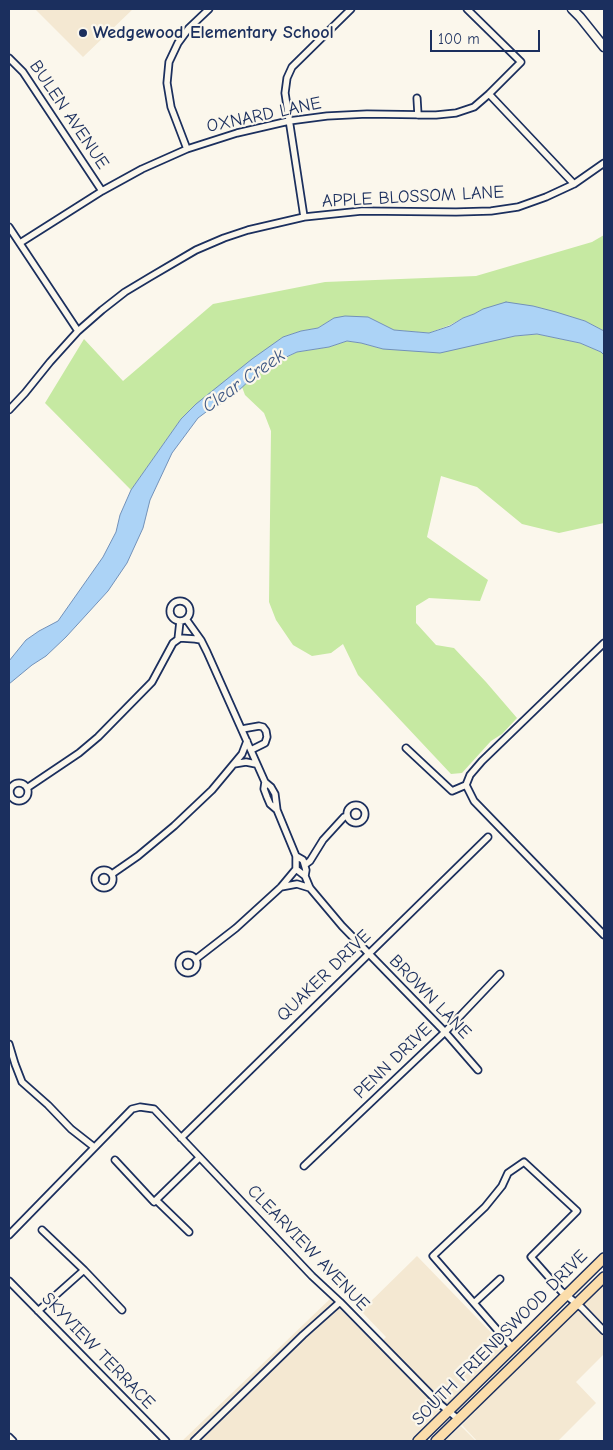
<!DOCTYPE html>
<html>
<head>
<meta charset="utf-8">
<style>
	body { margin:0 }
	#map { position:relative; width:613px; height:1450px; overflow:hidden; background:#fbf7ec; font-family:"Comic Neue",sans-serif }
	canvas { display:block }
	.frame { position:absolute; inset:0; border:10px solid #1b2f5e; pointer-events:none }
	.scale { position:absolute; left:430px; top:30px; width:110px; height:22px; box-sizing:border-box; border:2px solid #1b2f5e; border-top:0; padding-left:6px; font-size:15px; line-height:18px; white-space:nowrap; color:#1b2f5e; -webkit-text-stroke:4px #fbf7ec; paint-order:stroke }
</style>
</head>
<body>
<div id="map">
<canvas width="613" height="1450"></canvas>
<div class="frame"></div>
<div class="scale">100 m</div>
</div>
<script>
const context = document.querySelector('canvas').getContext('2d');
context.lineJoin = 'round';
function fillPath(path, color) {
  context.fillStyle = color;
  context.fill(path, 'evenodd');
}
function poly(rows) {
  const path = new Path2D();
  for (const r of rows) {
    if (r.length === 3) {
      path.moveTo(r[0] + r[2], r[1]);
      path.arc(r[0], r[1], r[2], 0, 2 * Math.PI);
      continue;
    }
    path.moveTo(r[0], r[1]);
    for (let i = 2; i < r.length; i += 2) path.lineTo(r[i], r[i + 1]);
  }
  return path;
}
function strokePath(path, color, width, dash) {
  context.strokeStyle = color;
  context.lineWidth = width;
  context.lineCap = dash ? 'butt' : 'round';
  context.setLineDash(dash || []);
  context.stroke(path);
}
function drawText(font, color, halo, rows, align = 'center') {
  context.font = font + ' "Comic Neue",sans-serif';
  context.lineWidth = 4.5;
  context.setLineDash([]);
  context.textBaseline = 'middle';
  context.strokeStyle = halo;
  context.fillStyle = color;
  for (const [text, x, y, turn = 0] of rows) {
    context.save();
    context.translate(x, y);
    context.rotate((+turn || 0) * Math.PI / 180);
    context.textAlign = isNaN(turn) ? turn : align;
    if (halo) context.strokeText(text, 0, 0);
    context.fillText(text, 0, 0);
    context.restore();
  }
}
const built = poly([
	[35,9,133,9,83,57],
	[417,1256,506,1348,411,1441,182,1441,330,1299,377,1346,386,1337,361,1311],
	[604,1283,604,1354,576,1382,596,1403,558,1441,477,1441,462,1425,499,1386],
	[461,1426,476,1441,445,1441]
]);
const green = poly([
	[604,235,604,331,585,321,533,306,483,309,474,314,463,318,450,325,429,333,394,330,368,317,334,318,318,328,301,331,283,337,181,419,131,490,45,403,84,339,123,381,213,304,325,282,476,276,592,242],
	[537,334,580,343,601,352,604,355,604,523,559,533,522,524,477,487,441,476,427,537,488,580,480,601,429,598,416,606,416,623,436,645,454,648,486,682,517,718,502,734,491,741,462,773,451,774,358,675,343,644,331,653,312,656,293,645,276,620,269,602,271,431,264,413,245,395,242,387,255,375,297,352,329,347,347,341,361,343,383,349]
]);
const water = poly([
	[506,302,533,306,556,312,585,321,604,331,604,355,601,352,580,343,537,334,515,336,440,353,383,349,361,343,347,341,329,347,297,352,278,361,255,375,234,395,219,405,214,406,198,418,172,453,150,500,143,528,127,563,108,591,66,637,46,656,32,665,9,684,9,661,26,640,39,631,58,621,103,557,116,532,120,515,131,490,181,419,196,404,252,359,283,337,301,331,318,328,334,318,345,316,368,317,394,330,429,333,450,326,463,318,474,314,483,309,506,302]
]);
const minor = poly([
	[9,58,23,72,102,191],
	[489,94,574,184],
	[417,98,418,115],
	[187,149,171,107,167,83,169,62,178,43,189,28,209,9],
	[304,217,285,93,287,78,292,67,351,9],
	[9,227,78,331],
	[20,243,102,191,142,169,187,149,237,133,289,121,327,116,367,114,436,115,456,113,474,107,489,94,521,62,467,9],
	[9,410,25,393,50,362,78,331,102,310,125,292,150,277,196,250,224,238,248,230,304,217,362,211,456,212,491,211,518,207,546,197,574,184,604,163],
	[180,611,10],
	[186,619,201,640],
	[178,639,180,621],
	[242,729,259,726,263,727,266,731,267,737,265,743,251,750],
	[406,748,452,791,466,785],
	[234,764,246,762,256,764],
	[265,782,264,789,267,797,270,804,277,810],
	[19,792,9],
	[466,785,474,801,604,935],
	[466,785,470,775,482,761,604,643],
	[27,788,79,753,98,737,152,682,173,643,180,638,195,639,201,640,207,652,265,782,271,787,275,794,277,810,296,856,296,869,305,876,306,870,303,860,296,856],
	[356,814,9],
	[306,864,310,861,323,840,344,817,347,816],
	[104,879,9],
	[112,874,138,856,174,826,212,790,242,754,247,741],
	[305,876,310,888,342,926,445,1032,478,1070],
	[281,887,297,884,310,888],
	[188,964,9],
	[196,959,236,928,281,887,296,869],
	[9,1044,15,1064,22,1082,48,1105,71,1129,94,1147],
	[181,1138,488,837],
	[115,1160,154,1202,199,1158],
	[304,1166,445,1032,500,974],
	[156,1200,189,1232],
	[42,1230,84,1270,122,1310],
	[9,1235,132,1109,140,1107,154,1109,312,1276,340,1302,440,1404,458,1419],
	[9,1281,166,1441],
	[474,1303,500,1279],
	[38,1311,84,1270],
	[513,1348,433,1256,485,1207,502,1186,508,1173,524,1162,577,1211,531,1257,561,1291,582,1308,604,1331],
	[9,1437,13,1441],
	[194,1441,303,1335,340,1302]
]);
const secondary = poly([
	[572,9,580,17,604,47]
]);
const primary = poly([
	[418,1441,604,1258],
	[436,1441,604,1277]
]);
const markers = [
	[83,33,5,"#1b2f5e"]
];
const poiNames = [
	["Wedgewood Elementary School",93,33]
];
const streetNames = [
	["BULEN AVENUE",69,115,56],
	["OXNARD LANE",264,115,-12],
	["APPLE BLOSSOM LANE",413,197,-3],
	["QUAKER DRIVE",324,976,-44],
	["BROWN LANE",430,997,46],
	["PENN DRIVE",393,1061,-44],
	["CLEARVIEW AVENUE",308,1248,46],
	["SOUTH FRIENDSWOOD DRIVE",500,1338,-45],
	["SKYVIEW TERRACE",98,1351,46]
];
const waterNames = [
	["Clear Creek",244,381,-35]
];
fillPath(built, '#f4e8d2');
fillPath(green, '#c6e9a2');
fillPath(water, '#acd3f6');
strokePath(water, '#7291b9', 1);
strokePath(minor, '#1b2f5e', 9);
strokePath(secondary, '#1b2f5e', 11);
strokePath(primary, '#1b2f5e', 12);
strokePath(minor, '#fbf7ec', 5.5);
strokePath(secondary, '#fbf7ec', 8);
strokePath(primary, '#fbddab', 9);
for (const [x, y, r, color] of markers) {
  const dot = new Path2D();
  dot.arc(x, y, r, 0, 2 * Math.PI);
  context.fillStyle = color;
  context.fill(dot);
  strokePath(dot, '#fbf7ec', 2);
}
drawText('bold 18px', '#1b2f5e', '#fbf7ec', poiNames, 'left');
drawText('18px', '#1b2f5e', '#fbf7ec', streetNames);
drawText('italic 19px', '#3f5884', '#fbf7ec', waterNames);
</script>
</body>
</html>
